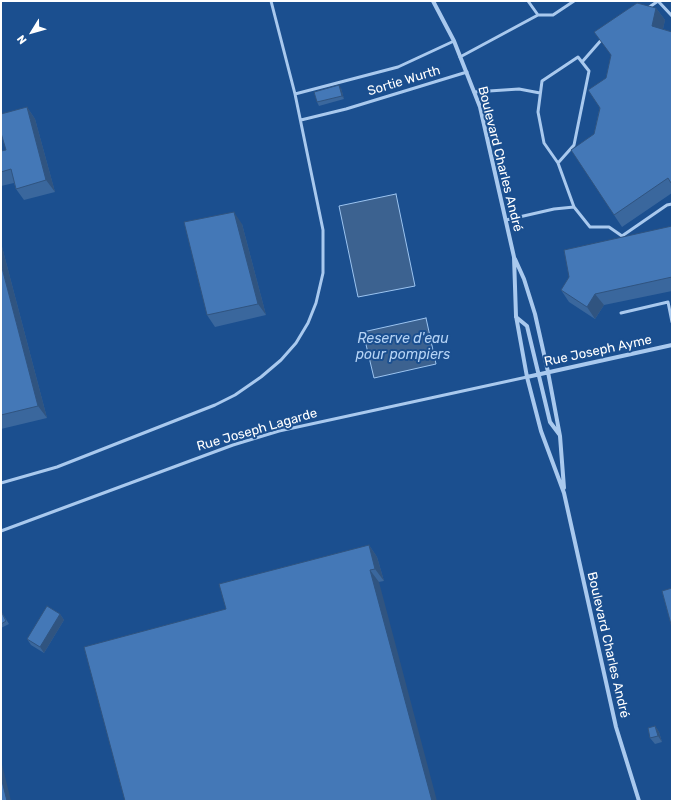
<!DOCTYPE html>
<html>
<head>
<meta charset="utf-8">
<style>
	body { margin:0 }
	#map { position:relative; width:673px; height:802px; overflow:hidden; background:#1b4f8f; font-family:Rubik,sans-serif }
	canvas { display:block }
	.frame { position:absolute; inset:0; border:2px solid #fff; pointer-events:none }
	.north { position:absolute; left:12px; top:12px; width:40px; height:40px; -webkit-text-stroke:3px #1b4f8f; paint-order:stroke; rotate:233deg; font-size:11px; font-weight:700; line-height:16px; text-align:center; color:#fff }
	.north::after { content:''; display:block; margin:auto; width:14px; height:18px; background:#fff; clip-path:polygon(50% 0,100% 100%,50% 72%,0 100%) }
</style>
</head>
<body>
<div id="map">
<canvas width="673" height="802"></canvas>
<div class="frame"></div>
<div class="north">N</div>
</div>
<script>
const context = document.querySelector('canvas').getContext('2d');
context.lineJoin = 'round';
function fillPath(path, color) {
  context.fillStyle = color;
  context.fill(path, 'evenodd');
}
function poly(rows) {
  const path = new Path2D();
  for (const r of rows) {
    path.moveTo(r[0], r[1]);
    for (let i = 2; i < r.length; i += 2) path.lineTo(r[i], r[i + 1]);
  }
  return path;
}
function strokePath(path, color, width, dash) {
  context.strokeStyle = color;
  context.lineWidth = width;
  context.lineCap = dash ? 'butt' : 'round';
  context.setLineDash(dash || []);
  context.stroke(path);
}
function drawText(font, color, halo, rows, align = 'center') {
  context.font = font + ' Rubik,sans-serif';
  context.lineWidth = 4;
  context.setLineDash([]);
  context.textBaseline = 'middle';
  context.strokeStyle = halo;
  context.fillStyle = color;
  for (const [text, x, y, turn = 0] of rows) {
    context.save();
    context.translate(x, y);
    context.rotate((+turn || 0) * Math.PI / 180);
    context.textAlign = isNaN(turn) ? turn : align;
    if (halo) context.strokeText(text, 0, 0);
    context.fillText(text, 0, 0);
    context.restore();
  }
}
const water = poly([
	[396,194,415,286,358,297,339,206,396,194],
	[426,318,436,364,374,378,363,332,426,318]
]);
const lane = poly([
	[648,8,658,1,672,16],
	[538,15,553,15,574,1],
	[460,57,538,15,528,1],
	[582,62,603,38],
	[474,92,519,89,540,93],
	[295,94,398,67,454,41],
	[301,120,346,109,467,72],
	[574,207,590,227,609,227,622,236,667,205,672,204],
	[506,220,554,209,574,207,558,163,574,145,589,71,578,57,542,81,538,112,544,143,558,163],
	[621,313,668,302,672,322],
	[1,483,57,467,215,405,235,395,261,377,281,360,296,343,308,323,316,303,323,273,323,230,295,94,271,1],
	[1,531,233,445,279,431,527,377]
]);
const street = poly([
	[433,1,454,41,480,107,514,257,516,316,527,377,541,431,564,493,616,727,639,801],
	[515,259,524,279,535,314,548,372,560,436,564,488],
	[516,317,527,326,550,422,559,434],
	[527,377,672,345]
]);
const wall = poly([
	[656,8,665,20,663,29,672,32,672,193,622,227,614,215,594,134,606,78,611,55],
	[341,88,344,99,319,106,317,102],
	[27,107,35,119,55,192,24,200,16,189,14,183,1,186,1,151,6,150],
	[242,224,266,315,215,327,207,315],
	[672,226,672,291,604,305,595,319,569,302,561,290],
	[1,243,47,418,1,429],
	[369,545,377,557,384,581,226,609],
	[1,611,9,624,1,628],
	[60,614,64,620,44,653,31,645,27,639],
	[655,726,659,732,662,742,655,744,650,738]
]);
const shadedWall = poly([
	[656,8,665,20,661,38,652,26],
	[339,85,341,88,344,99,342,96],
	[27,107,35,119,55,192,46,180],
	[234,212,242,224,266,315,258,304],
	[1,243,47,418,38,406,1,264],
	[595,294,604,305,595,319,587,307],
	[369,545,377,557,384,581,375,569],
	[370,570,379,582,437,801,432,801],
	[60,614,64,620,44,653,40,647],
	[655,726,659,732,662,742,658,736],
	[1,760,11,801,7,801,1,777]
]);
const building = poly([
	[637,3,656,8,652,26,672,32,672,182,671,183,668,178,614,215,571,150,594,134,600,108,588,90,606,78,611,55,594,32,637,3],
	[339,85,342,96,317,102,314,92,339,85],
	[27,107,46,180,16,189,11,169,1,172,1,151,6,150,1,133,1,114,27,107],
	[234,212,258,304,207,315,184,222,234,212],
	[672,226,672,277,595,294,587,307,561,290,569,277,564,250,672,226],
	[1,264,38,406,1,415,1,264],
	[369,545,375,569,370,570,432,801,125,801,84,647,226,609,219,584,369,545],
	[672,588,672,628,662,591,672,588],
	[47,606,60,614,40,647,27,639,47,606],
	[1,611,6,621,1,624,1,611],
	[655,726,658,736,650,738,648,728,655,726],
	[1,777,7,801,1,801,1,777]
]);
const streetNames = [
	["Sortie Wurth",404,81,-17],
	["Boulevard Charles André",500,159,76],
	["Rue Joseph Ayme",598,351,-12],
	["Rue Joseph Lagarde",257,430,-16],
	["Boulevard Charles André",608,645,77]
];
const waterNames = [
	["Reserve d'eau",403,339],
	["pour pompiers",403,355]
];
fillPath(water, '#3c6290');
strokePath(water, '#9cc4f0', 1);
strokePath(lane, '#a9c9ee', 3);
strokePath(street, '#a9c9ee', 4);
fillPath(wall, '#3a679d');
fillPath(shadedWall, '#305480');
fillPath(building, '#4478b7');
strokePath(building, '#305480', 1);
drawText('13px', '#fff', '#1b4f8f', streetNames);
drawText('italic 14px', '#b5d3f5', '#1b4f8f', waterNames);
</script>
</body>
</html>
